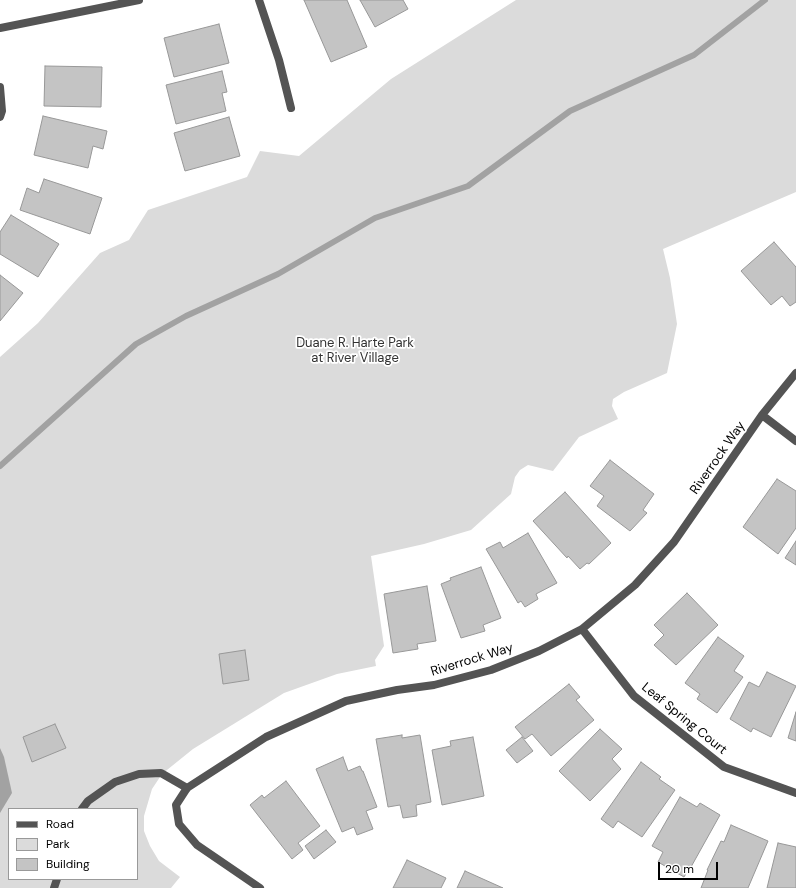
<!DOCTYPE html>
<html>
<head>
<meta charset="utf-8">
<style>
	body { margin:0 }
	#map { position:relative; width:796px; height:888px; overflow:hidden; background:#fff; font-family:"DM Sans",sans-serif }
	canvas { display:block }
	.legend { position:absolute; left:8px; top:808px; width:130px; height:72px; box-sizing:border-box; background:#fff; border:1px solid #999; margin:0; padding:5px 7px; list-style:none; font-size:12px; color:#000 }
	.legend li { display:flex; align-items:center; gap:8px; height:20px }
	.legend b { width:20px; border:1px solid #999 }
	.scale { position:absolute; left:658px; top:862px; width:60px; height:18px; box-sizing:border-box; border:2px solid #000; border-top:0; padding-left:5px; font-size:12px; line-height:14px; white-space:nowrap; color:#000; -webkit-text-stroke:3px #fff; paint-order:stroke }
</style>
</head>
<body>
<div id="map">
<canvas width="796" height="888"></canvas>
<ul class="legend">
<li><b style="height:5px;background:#545454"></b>Road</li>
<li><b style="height:11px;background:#dbdbdb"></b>Park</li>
<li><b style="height:11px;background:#c4c4c4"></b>Building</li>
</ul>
<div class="scale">20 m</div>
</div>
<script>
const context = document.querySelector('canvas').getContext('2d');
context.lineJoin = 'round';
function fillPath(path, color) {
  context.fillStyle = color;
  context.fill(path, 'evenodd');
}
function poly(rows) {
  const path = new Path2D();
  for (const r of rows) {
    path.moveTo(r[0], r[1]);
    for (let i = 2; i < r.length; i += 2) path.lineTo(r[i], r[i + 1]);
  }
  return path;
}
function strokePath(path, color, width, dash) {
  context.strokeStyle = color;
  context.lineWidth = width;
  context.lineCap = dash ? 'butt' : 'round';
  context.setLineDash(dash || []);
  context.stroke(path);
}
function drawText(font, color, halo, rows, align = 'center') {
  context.font = font + ' "DM Sans",sans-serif';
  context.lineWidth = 3.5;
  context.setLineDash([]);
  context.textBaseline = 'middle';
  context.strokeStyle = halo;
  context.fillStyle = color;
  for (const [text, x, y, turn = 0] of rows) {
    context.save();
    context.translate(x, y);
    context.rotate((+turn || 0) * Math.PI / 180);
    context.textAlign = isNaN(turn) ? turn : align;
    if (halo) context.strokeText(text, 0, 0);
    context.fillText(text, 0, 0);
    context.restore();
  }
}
const green = poly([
	[516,0,796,0,796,192,663,249,670,278,677,324,667,373,624,392,613,399,612,406,618,419,579,437,553,471,528,465,520,470,515,477,511,494,471,530,424,544,371,556,384,646,375,660,376,666,337,674,284,693,193,749,162,774,152,789,144,816,144,831,150,846,159,861,180,877,171,888,0,888,0,357,38,323,100,253,129,240,148,210,247,177,260,151,299,156,391,79],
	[9,809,137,809,137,879,9,879]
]);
const water = poly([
	[0,748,4,757,12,793,0,813]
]);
const stream = poly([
	[0,466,136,344,186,316,278,274,375,218,468,186,570,111,694,55,765,0]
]);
const building = poly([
	[304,0,347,0,367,47,331,62,304,0],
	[360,0,403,0,408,9,375,27,360,0],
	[219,24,229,63,174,77,164,38,219,24],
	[45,66,102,67,101,107,44,106,45,66],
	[222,71,227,92,222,93,226,111,176,124,166,85,222,71],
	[43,116,107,131,103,149,93,146,88,168,34,155,43,116],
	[229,117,240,156,185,171,174,133,229,117],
	[44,179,102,198,90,234,20,210,27,188,39,193,44,179],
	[11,215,59,244,38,277,0,254,0,232,11,215],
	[774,242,796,267,796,302,790,306,782,296,771,305,741,271,774,242],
	[0,275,23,293,0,321,0,275],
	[610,460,654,494,643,510,647,513,630,531,597,506,604,496,590,486,610,460],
	[777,479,796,491,796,528,778,554,743,527,777,479],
	[565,492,611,543,589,564,587,563,580,569,568,556,567,558,533,521,565,492],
	[528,533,557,583,536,594,538,599,525,607,521,601,518,603,486,549,500,542,503,548,528,533],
	[796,541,796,565,785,558,796,541],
	[481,567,501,618,483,625,485,631,461,638,441,584,451,580,450,578,481,567],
	[427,586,436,641,417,644,418,649,393,653,384,594,427,586],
	[687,593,718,625,676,665,654,645,664,635,654,625,687,593],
	[718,637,744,656,734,671,743,677,717,713,697,699,700,694,685,683,718,637],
	[245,650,249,680,223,684,219,654,245,650],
	[767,672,796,686,771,737,753,728,751,732,730,719,749,682,759,687,767,672],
	[569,684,580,697,576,700,594,720,551,756,532,734,525,739,515,727,569,684],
	[796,712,796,741,788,738,796,712],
	[55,724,66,748,32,762,23,737,55,724],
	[600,729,622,749,612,759,621,769,590,801,559,771,600,729],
	[402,735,402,738,420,735,431,802,416,805,417,816,403,818,400,805,388,807,376,739,402,735],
	[473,737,484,796,442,805,432,750,451,746,450,741,473,737],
	[522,737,533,751,517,763,506,750,522,737],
	[343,757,348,771,360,766,362,771,363,771,377,807,366,811,373,829,357,835,354,827,342,832,316,769,343,757],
	[641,762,661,777,659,779,675,790,642,837,618,821,613,828,601,819,641,762],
	[286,781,320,826,298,843,303,850,292,859,250,805,262,795,264,798,286,781],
	[680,797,697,807,700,803,720,815,691,867,690,867,684,877,658,862,663,852,652,846,680,797],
	[731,825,768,841,748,888,701,888,708,870,707,870,721,841,724,842,731,825],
	[326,830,336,842,314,859,305,846,326,830],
	[778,843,796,847,796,888,767,888,778,843],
	[407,860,446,878,441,888,393,888,407,860],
	[465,871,503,888,457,888,465,871]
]);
const lane = poly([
	[82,809,88,801,115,782,139,774,161,773,187,788],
	[54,888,57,879]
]);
const street = poly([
	[259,0,279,60,291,108],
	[0,28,139,0],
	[0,87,2,111,0,117],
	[762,415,796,441],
	[582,629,634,696,724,767,796,793],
	[260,888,197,845,179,824,176,805,187,788,266,737,346,701,397,690,434,685,491,670,539,651,582,629,635,585,674,542,762,415,796,373]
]);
const parkNames = [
	["Duane R. Harte Park",355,344],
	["at River Village",355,359]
];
const streetNames = [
	["Riverrock Way",718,458,-55],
	["Riverrock Way",472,660,-17],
	["Leaf Spring Court",684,719,39]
];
fillPath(green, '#dbdbdb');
fillPath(water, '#a2a2a2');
strokePath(stream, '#a2a2a2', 6);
fillPath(building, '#c4c4c4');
strokePath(building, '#989898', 1);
strokePath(lane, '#545454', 8);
strokePath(street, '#545454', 8);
drawText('13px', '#323232', '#fff', parkNames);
drawText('13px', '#000', '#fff', streetNames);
</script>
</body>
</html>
